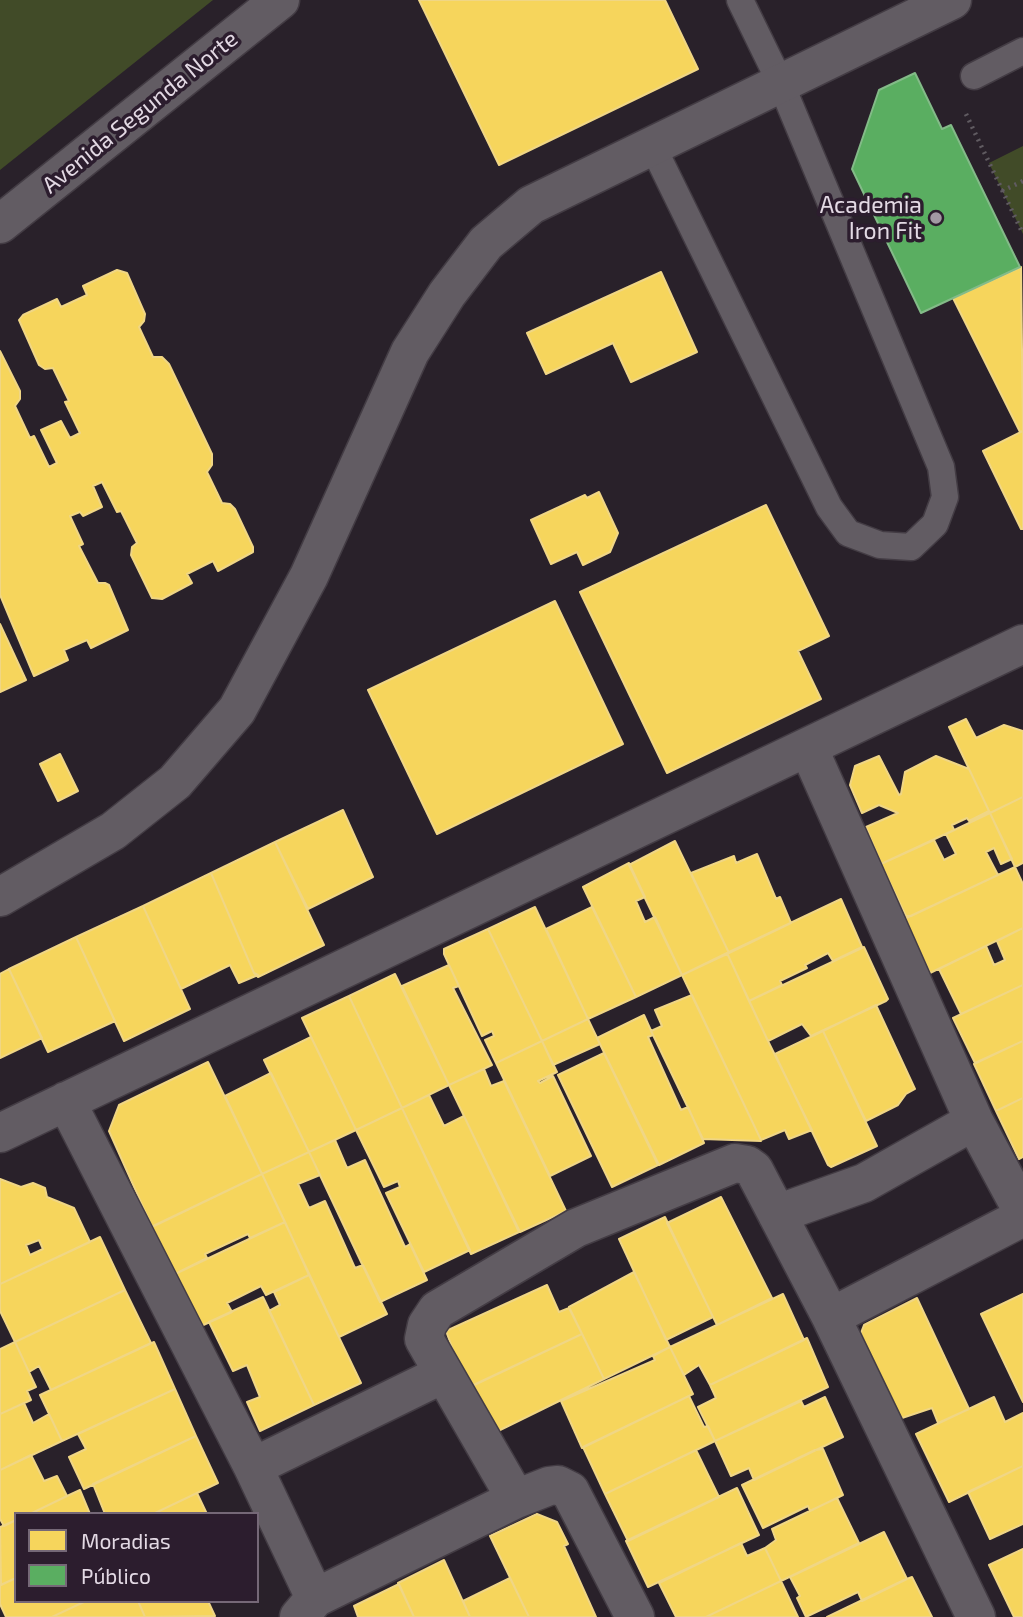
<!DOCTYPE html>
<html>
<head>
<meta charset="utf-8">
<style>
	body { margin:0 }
	#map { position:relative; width:1023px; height:1617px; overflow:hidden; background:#29212a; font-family:"Exo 2",sans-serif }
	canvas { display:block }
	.legend { position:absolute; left:14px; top:1512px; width:245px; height:91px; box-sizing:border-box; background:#2c1d2e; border:2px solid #756877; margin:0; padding:9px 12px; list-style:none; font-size:21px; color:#e3d9e4 }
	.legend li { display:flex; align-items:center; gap:14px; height:35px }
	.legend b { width:35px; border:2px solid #756877 }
</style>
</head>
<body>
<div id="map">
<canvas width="1023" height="1617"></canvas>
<ul class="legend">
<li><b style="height:19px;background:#f6d55c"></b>Moradias</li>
<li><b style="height:19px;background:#5aae61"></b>Público</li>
</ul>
</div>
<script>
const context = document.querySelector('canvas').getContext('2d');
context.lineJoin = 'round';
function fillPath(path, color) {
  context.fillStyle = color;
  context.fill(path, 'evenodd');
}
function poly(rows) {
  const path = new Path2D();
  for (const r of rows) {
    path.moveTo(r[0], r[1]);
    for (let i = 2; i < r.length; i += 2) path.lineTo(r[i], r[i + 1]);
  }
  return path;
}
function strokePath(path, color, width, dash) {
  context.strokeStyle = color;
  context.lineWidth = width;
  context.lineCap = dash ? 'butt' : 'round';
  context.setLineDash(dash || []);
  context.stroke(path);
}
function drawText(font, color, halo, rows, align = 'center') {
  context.font = font + ' "Exo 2",sans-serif';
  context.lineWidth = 7;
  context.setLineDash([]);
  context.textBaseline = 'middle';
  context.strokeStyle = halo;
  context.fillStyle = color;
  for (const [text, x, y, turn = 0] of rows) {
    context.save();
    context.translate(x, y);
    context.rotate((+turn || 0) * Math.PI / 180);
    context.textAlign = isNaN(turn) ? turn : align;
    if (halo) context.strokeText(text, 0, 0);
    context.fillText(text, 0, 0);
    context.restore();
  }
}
const green = poly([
	[0,0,213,0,0,170],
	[1023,146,1023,234,989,163]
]);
const homes = poly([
	[419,0,665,0,698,69,499,165,419,0],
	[1021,267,1023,431,1020,432,953,298,1021,267],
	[117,270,127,273,145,314,144,321,139,327,153,357,162,357,169,364,212,454,212,465,207,472,222,503,230,504,235,509,253,547,253,552,218,571,213,561,187,574,192,583,162,599,152,598,131,555,132,547,137,543,121,511,117,512,102,482,93,486,102,507,83,516,80,512,70,516,83,544,79,546,98,583,105,583,109,585,128,630,91,648,87,640,64,650,68,660,34,676,0,595,0,351,20,391,20,399,15,406,30,438,34,436,49,467,57,463,41,430,61,421,70,438,80,433,65,402,69,401,53,368,45,369,39,365,19,320,23,315,57,299,61,307,87,295,83,286,117,270],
	[661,272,697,352,631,382,613,343,546,374,527,333,661,272],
	[1023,431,1023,529,1021,529,983,451,1023,431],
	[599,492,618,533,610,552,583,565,577,552,551,564,531,520,585,495,587,498,599,492],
	[766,505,829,636,798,651,821,699,667,773,580,592,766,505],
	[555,601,623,744,437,834,368,690,555,601],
	[0,624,26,680,0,692,0,624],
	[966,719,976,738,1004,725,1023,731,1023,797,990,813,949,727,966,719],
	[60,754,78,791,58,801,40,764,60,754],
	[879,756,899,795,901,794,905,772,936,756,969,769,989,811,969,821,967,818,952,825,954,830,881,864,866,827,898,813,879,805,862,813,850,785,855,766,879,756],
	[1023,797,1023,863,1015,867,990,813,1023,797],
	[343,810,373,877,308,909,275,842,343,810],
	[990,813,1012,859,1001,864,994,848,986,852,998,875,911,916,906,916,881,864,934,840,944,860,956,854,946,834,990,813],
	[675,841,729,953,682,975,629,865,675,841],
	[275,842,324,945,258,977,254,973,211,873,275,842],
	[757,854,776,899,780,897,791,923,729,953,691,873,734,856,736,863,757,854],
	[629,863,645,897,636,901,645,922,655,917,682,975,636,997,583,887,629,863],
	[1015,867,1023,884,1023,928,930,973,904,919,1015,867],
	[211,873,254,973,258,975,239,983,230,965,181,989,143,906,211,873],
	[841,899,862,947,833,961,828,953,805,965,807,968,780,981,782,985,749,1001,727,953,841,899],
	[143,906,190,1009,124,1041,76,937,143,906],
	[535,907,588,1019,542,1041,488,929,535,907],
	[592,907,636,997,588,1019,546,929,592,907],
	[1023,928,1023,985,961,1014,939,969,986,946,994,965,1005,960,997,941,1023,928],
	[488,929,542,1041,496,1063,485,1040,494,1036,492,1031,482,1036,444,954,444,949,488,929],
	[76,937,115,1021,48,1052,9,969,76,937],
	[864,947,888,999,886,1001,811,1036,802,1024,768,1041,749,1001,864,947],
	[727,953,768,1041,812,1130,789,1139,785,1130,761,1140,682,975,727,953],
	[449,965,459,986,453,988,492,1065,449,1085,402,986,449,965],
	[9,969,42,1038,0,1058,0,974,9,969],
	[395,974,449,1085,402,1108,349,996,395,974],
	[1023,985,1023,1041,975,1063,953,1018,1023,985],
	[692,995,761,1140,761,1141,703,1139,653,1035,651,1031,662,1026,655,1010,692,995],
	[349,996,402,1108,356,1130,302,1018,349,996],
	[876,1005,915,1089,906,1094,898,1105,866,1121,823,1031,876,1005],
	[644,1015,653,1035,648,1037,681,1110,688,1107,704,1143,659,1165,597,1038,644,1015],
	[588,1019,600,1044,553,1065,542,1041,588,1019],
	[823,1031,877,1146,831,1167,828,1165,775,1054,823,1031],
	[311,1037,356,1130,309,1152,264,1060,311,1037],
	[542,1041,557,1072,538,1081,540,1083,553,1076,591,1156,550,1176,496,1063,542,1041],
	[1023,1041,1023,1098,996,1111,974,1064,1023,1041],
	[604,1053,658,1165,612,1187,558,1075,604,1053],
	[208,1062,262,1174,152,1227,109,1131,119,1105,208,1062],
	[484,1069,491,1086,504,1081,566,1211,520,1232,449,1085,484,1069],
	[271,1073,309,1152,262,1174,225,1096,271,1073],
	[429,1095,444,1126,464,1116,519,1232,471,1254,402,1108,429,1095],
	[1023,1098,1023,1157,1019,1159,996,1111,1023,1098],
	[402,1108,470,1250,424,1272,386,1193,400,1187,398,1181,384,1187,356,1130,402,1108],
	[335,1140,347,1168,365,1160,405,1247,410,1244,427,1280,380,1302,309,1152,335,1140],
	[309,1152,320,1175,298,1184,309,1208,325,1201,355,1268,363,1265,387,1314,339,1337,262,1174,309,1152],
	[262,1174,285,1222,250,1238,248,1234,205,1254,207,1258,173,1275,151,1227,262,1174],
	[0,1179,21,1187,33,1183,45,1188,47,1197,74,1208,90,1242,0,1284,0,1179],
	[39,1240,43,1249,30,1255,26,1245,39,1240],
	[721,1197,772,1298,717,1325,667,1223,721,1197],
	[665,1217,713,1317,666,1340,619,1239,665,1217],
	[285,1222,309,1275,266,1295,261,1286,227,1303,232,1312,199,1327,173,1275,285,1222],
	[100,1237,125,1290,15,1342,0,1311,0,1284,100,1237],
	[634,1272,670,1347,604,1379,569,1307,634,1272],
	[309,1275,361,1383,314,1405,269,1311,280,1305,274,1292,309,1275],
	[547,1285,559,1312,569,1308,582,1334,467,1388,446,1331,547,1285],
	[125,1290,151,1343,51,1390,39,1366,29,1372,15,1342,125,1290],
	[783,1294,804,1340,710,1385,699,1365,684,1375,670,1347,783,1294],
	[1023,1294,1023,1402,981,1314,1023,1294],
	[263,1297,314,1405,260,1431,247,1402,260,1397,247,1365,233,1371,209,1322,263,1297],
	[917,1298,969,1409,938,1423,932,1408,896,1420,859,1338,864,1325,917,1298],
	[582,1334,604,1379,494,1433,468,1388,582,1334],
	[807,1338,828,1387,715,1441,698,1407,716,1398,710,1385,807,1338],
	[15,1342,36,1387,27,1391,31,1400,0,1414,0,1349,15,1342],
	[154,1342,175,1389,62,1441,40,1395,154,1342],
	[670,1347,693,1394,582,1448,561,1401,655,1360,653,1356,670,1347],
	[175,1389,196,1436,84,1489,69,1457,86,1449,78,1434,175,1389],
	[689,1396,704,1427,708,1426,715,1441,605,1494,583,1447,689,1396],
	[825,1397,843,1437,754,1480,749,1468,731,1476,715,1441,801,1401,804,1407,825,1397],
	[994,1397,1005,1422,1023,1413,1023,1466,949,1502,916,1434,994,1397],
	[24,1403,33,1423,49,1414,62,1441,0,1470,0,1414,24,1403],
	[196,1436,218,1483,153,1514,105,1514,93,1484,196,1436],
	[823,1449,843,1495,810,1511,808,1506,763,1528,742,1485,815,1450,823,1449],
	[696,1450,719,1497,628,1541,605,1494,696,1450],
	[31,1455,44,1481,57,1476,67,1496,30,1514,16,1514,16,1520,4,1526,0,1519,0,1470,31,1455],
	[1023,1466,1023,1524,990,1539,968,1492,1023,1466],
	[737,1488,759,1535,648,1587,626,1541,737,1488],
	[80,1490,90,1514,30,1514,67,1496,80,1490],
	[197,1493,207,1514,153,1514,197,1493],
	[837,1498,859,1543,781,1581,765,1548,776,1540,772,1529,837,1498],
	[537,1514,557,1522,568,1544,564,1546,596,1617,529,1617,490,1536,537,1514],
	[16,1520,16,1578,1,1585,0,1527,16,1520],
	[884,1532,907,1579,862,1601,858,1592,806,1617,797,1598,800,1596,790,1577,884,1532],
	[741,1543,747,1556,765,1548,781,1581,706,1617,676,1617,659,1583,741,1543],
	[1023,1549,1023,1617,1014,1617,989,1565,1023,1549],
	[444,1560,470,1617,414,1617,398,1583,444,1560],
	[912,1577,932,1617,827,1617,904,1580,912,1577],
	[16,1578,16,1601,86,1601,52,1617,6,1617,0,1604,0,1585,16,1578],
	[510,1578,529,1617,470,1617,463,1601,510,1578],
	[781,1581,798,1617,706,1617,781,1581],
	[399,1584,414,1617,358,1617,354,1606,399,1584],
	[86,1601,138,1601,145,1617,52,1617,86,1601],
	[138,1601,208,1601,215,1616,145,1617,138,1601]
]);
const public = poly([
	[915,73,942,129,951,125,1020,267,921,313,852,169,879,90,915,73]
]);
const path = poly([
	[966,114,1023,234],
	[1002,191,1023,181]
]);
const service = poly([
	[974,76,1023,51],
	[653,147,829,507,848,533,880,545,911,547,935,524,945,497,941,467,781,84,740,0]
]);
const minor = poly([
	[0,897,113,831,175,782,237,710,309,576,410,352,447,294,486,243,531,205,952,0],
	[66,1101,253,1467,315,1598,299,1617],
	[974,1121,1023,1212],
	[0,1133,1023,644],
	[777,1214,864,1183,974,1121,808,747],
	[831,1317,1023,1217],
	[253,1467,443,1374],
	[516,1499,424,1339,427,1325,437,1310,576,1228,735,1163,747,1165,754,1170,831,1317,976,1617],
	[315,1598,516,1499,549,1486,558,1485,570,1491,635,1617]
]);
const secondary = poly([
	[0,224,280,0]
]);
const markers = [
	[936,218,7,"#a299a3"]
];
const streetNames = [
	["Avenida Segunda Norte",140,112,-39]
];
const poiNames = [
	["Academia",922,205],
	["Iron Fit",922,231]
];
fillPath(green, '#414b28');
fillPath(homes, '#f6d55c');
strokePath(homes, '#f0d685', 2);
fillPath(public, '#5aae61');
strokePath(public, '#83bb88', 2);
strokePath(service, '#433c44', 29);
strokePath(minor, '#433c44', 41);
strokePath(secondary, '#433c44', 41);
strokePath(path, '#605b61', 4.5, [2, 5]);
strokePath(service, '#625c63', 26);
strokePath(minor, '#625c63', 38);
strokePath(secondary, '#625c63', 38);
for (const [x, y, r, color] of markers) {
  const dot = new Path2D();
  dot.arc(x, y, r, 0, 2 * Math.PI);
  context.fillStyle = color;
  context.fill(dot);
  strokePath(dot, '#2c1d2e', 2.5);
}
drawText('23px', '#e3d9e4', '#2c1d2e', streetNames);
drawText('23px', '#e3d9e4', '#2c1d2e', poiNames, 'right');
</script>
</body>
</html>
